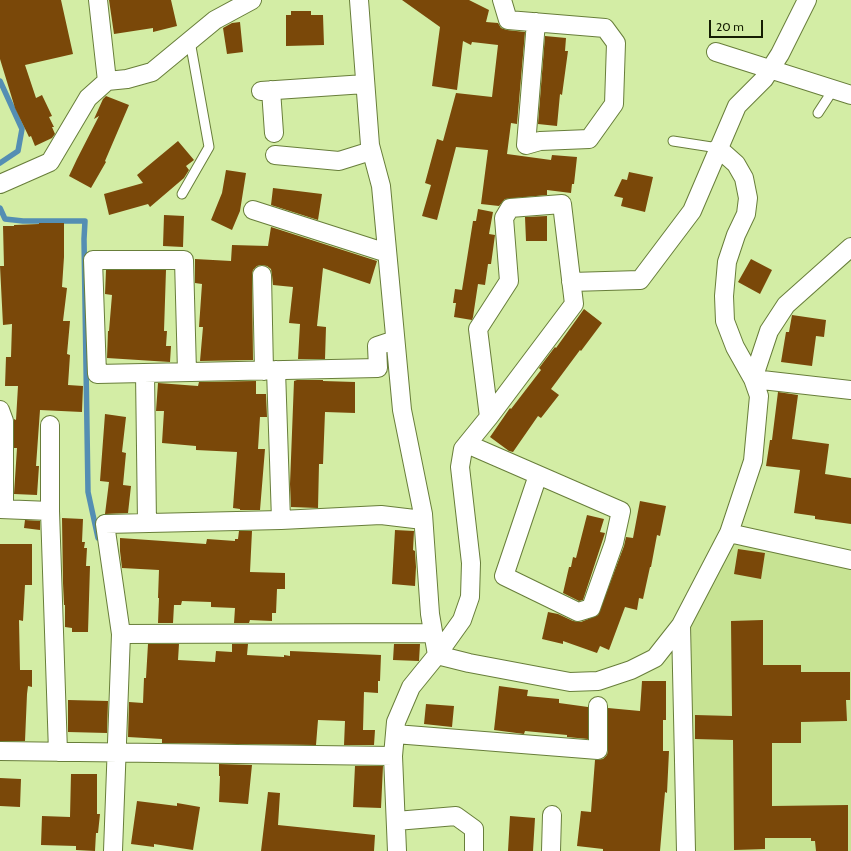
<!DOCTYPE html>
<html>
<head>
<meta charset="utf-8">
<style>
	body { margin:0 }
	#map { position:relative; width:851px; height:851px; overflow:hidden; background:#d3eda5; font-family:Cabin,sans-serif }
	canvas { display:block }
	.scale { position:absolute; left:709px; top:20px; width:54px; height:18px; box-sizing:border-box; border:2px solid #151d03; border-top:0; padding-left:5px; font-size:12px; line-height:14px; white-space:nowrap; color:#151d03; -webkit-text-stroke:3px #d3eda5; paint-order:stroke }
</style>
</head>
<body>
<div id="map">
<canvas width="851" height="851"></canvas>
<div class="scale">20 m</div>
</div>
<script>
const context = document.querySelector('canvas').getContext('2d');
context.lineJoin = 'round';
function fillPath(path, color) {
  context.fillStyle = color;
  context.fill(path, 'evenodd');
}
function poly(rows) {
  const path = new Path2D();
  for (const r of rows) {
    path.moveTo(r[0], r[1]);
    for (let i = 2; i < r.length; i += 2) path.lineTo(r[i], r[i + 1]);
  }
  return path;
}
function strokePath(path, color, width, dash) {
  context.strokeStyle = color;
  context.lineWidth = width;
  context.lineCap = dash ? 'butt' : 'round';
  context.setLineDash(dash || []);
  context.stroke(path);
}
const built = poly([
	[735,541,851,568,851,851,694,851,689,627]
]);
const stream = poly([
	[0,81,22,129,18,151,0,163],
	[0,208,5,219,23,221,85,221,84,239,88,492,98,538]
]);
const building = poly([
	[0,0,61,0,73,54,25,65,36,98,42,95,52,116,49,117,54,127,52,127,55,134,52,138,35,146,31,136,29,137,15,108,0,59],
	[109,0,171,0,177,26,153,32,153,28,114,34],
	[402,0,469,0,489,10,486,22,498,23,501,28,507,30,525,32,517,124,511,123,507,154,551,160,552,155,577,157,574,184,572,184,571,193,547,190,547,195,505,199,499,206,481,204,488,150,456,147,437,220,422,216,431,185,425,183,437,139,443,141,456,93,492,97,498,45,472,42,471,45,463,41,457,90,432,86,440,27],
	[291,11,311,11,311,15,323,15,324,45,286,46,286,15,291,15],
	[240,22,243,52,227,54,223,28,232,23],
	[545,36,566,38,565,51,568,51,562,95,560,94,557,126,538,124],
	[106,96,129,105,105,161,106,162,91,188,69,176,77,159,99,116,94,119,103,99],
	[178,141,194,160,186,166,189,170,184,178,150,207,148,204,109,215,104,194,143,183,137,175],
	[226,170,246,173,240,211,232,230,211,220,222,193],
	[629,172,653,177,645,212,621,206,623,198,614,196,622,179,627,180],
	[273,188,322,194,318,220,271,205],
	[478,209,493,212,489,234,495,235,491,264,488,264,485,285,478,284,473,317,472,320,454,317,456,303,453,303,455,289,462,290,473,221,476,221],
	[164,215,184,216,183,247,163,246],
	[547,216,547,241,526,241,525,217],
	[39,223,64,223,64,257,62,287,67,288,63,321,70,321,67,354,70,355,68,385,83,386,82,412,40,410,36,466,39,466,37,495,14,494,17,448,14,448,14,419,16,420,18,386,5,386,6,357,11,357,12,324,3,325,0,266,4,266,3,226,14,226,14,225,39,224],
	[271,227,377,261,370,284,323,268,317,326,326,327,325,359,298,359,300,324,289,323,293,287,273,285,272,275,271,269,267,266,261,265,257,266,253,270,252,275,253,360,200,361,203,327,199,327,202,284,195,283,195,259,231,261,232,245,268,246],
	[751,259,772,270,760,294,738,282],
	[106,270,166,270,164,331,167,331,166,346,171,346,170,362,107,358,108,331,109,331,112,295,105,294],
	[584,309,602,323,581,351,580,350,551,389,559,395,541,418,538,416,513,452,509,451,490,437,510,408,511,409,541,370,539,368,555,347,556,348],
	[792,315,826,320,824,337,816,336,812,366,781,362,786,332,789,332],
	[297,380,323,380,323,381,355,382,355,413,325,412,323,464,319,464,318,508,291,507,290,484,294,381],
	[256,381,256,394,266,394,267,417,260,417,258,449,265,449,260,510,240,510,240,509,233,508,237,452,196,450,196,446,162,443,164,411,156,411,158,383,198,386,199,382],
	[778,392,798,395,792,439,829,444,825,474,851,478,851,524,815,519,815,516,794,513,800,470,766,466,770,440,772,440],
	[105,414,126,417,122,452,126,453,123,485,131,486,128,513,105,514,109,482,100,481],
	[640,501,666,506,660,536,657,535,651,567,650,567,643,599,639,598,637,610,625,607,609,650,600,646,597,653,563,641,563,644,542,639,548,612,558,614,573,621,581,622,598,615,624,546,626,537,633,538],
	[587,515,604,519,600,532,605,533,583,600,579,601,563,593,569,567,571,567,573,557,576,558],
	[62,518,83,519,82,542,85,542,84,548,87,548,86,566,90,566,88,632,72,632,72,628,65,627,65,605,64,605,63,583],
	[25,520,40,521,40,530,24,528],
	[395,530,414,531,413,550,415,551,416,567,415,586,392,584],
	[239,531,252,531,250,572,285,573,285,589,277,589,276,613,272,613,272,621,250,620,249,623,234,623,235,608,211,607,211,602,182,601,181,605,174,605,173,623,158,623,159,598,158,598,159,570,122,568,120,551,120,538,206,544,207,539,235,541,235,539,238,539],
	[0,544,32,544,32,585,25,585,23,621,19,620,20,670,32,670,32,687,28,686,27,694,25,741,0,741],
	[738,549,765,553,761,579,734,574],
	[763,620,763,665,801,665,801,672,850,672,850,700,846,700,847,721,801,722,801,743,772,743,772,806,848,805,848,851,816,851,815,841,811,841,811,838,765,838,765,849,734,850,733,740,695,739,695,715,732,716,731,621],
	[148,644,179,644,178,660,215,662,216,651,232,652,232,644,248,644,247,655,284,657,284,655,290,656,290,651,381,655,380,681,378,681,378,693,364,692,363,730,375,730,374,745,344,745,345,721,318,720,316,745,162,743,162,739,128,737,129,702,143,703,144,678,146,678],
	[394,644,420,644,419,661,393,660],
	[642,681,666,681,666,720,663,720,663,751,669,751,667,793,665,792,660,851,603,851,603,849,577,846,581,811,591,812,595,760,603,759,607,755,608,750,608,708,640,711],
	[499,686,528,690,527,696,559,699,559,703,588,707,588,739,567,737,567,735,525,731,524,734,494,730],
	[68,700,108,701,107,733,68,732],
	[426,704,454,706,452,727,424,724],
	[219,764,252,765,248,804,219,802,220,776,219,776],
	[355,766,383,766,381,808,353,807],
	[71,774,97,774,97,814,100,814,98,833,96,833,95,851,76,850,76,846,41,845,42,816,70,817],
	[0,778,21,779,20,807,0,806],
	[268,792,280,793,278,825,375,835,374,851,261,851],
	[137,801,177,806,177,803,200,807,193,850,154,844,154,847,131,844],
	[510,816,535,818,533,851,508,851]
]);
const lane = poly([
	[818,113,833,90],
	[673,141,718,148],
	[182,194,209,147,190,41]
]);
const street = poly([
	[359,0,370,145,381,186,402,410,423,514,430,614,437,655],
	[502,0,508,20,605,28,616,43,614,104,589,139,540,141,526,145,536,22],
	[716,52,851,95],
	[107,81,127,79,152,72,215,20,252,0],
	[271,90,274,133],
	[261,91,365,84],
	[275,155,339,161,371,151],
	[0,184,50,162,88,98,107,81,98,0],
	[253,210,387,253],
	[262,275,264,371],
	[571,282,640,280,692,211,737,106,764,79,780,54,807,0],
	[276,370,281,520],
	[187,372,184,260,93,260,97,374,378,368,377,346,395,340],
	[145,373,147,523],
	[753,379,769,331,786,305,851,247],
	[753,379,851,390],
	[0,410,4,421,4,509],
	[50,425,50,511,58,752],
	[467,444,621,511,614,543,591,608,578,612,504,576,538,475],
	[0,509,50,511],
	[729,533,851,560],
	[681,625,686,851],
	[121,634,433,633],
	[437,655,469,663,570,682,598,681,631,670,655,658,681,625,729,533,753,461,759,396,753,379,735,347,725,321,724,296,727,262,736,235,746,214,748,198,744,178,736,164,718,148],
	[395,734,598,750,598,706],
	[0,751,393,756],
	[396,821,456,816,474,829,474,851],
	[113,851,121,634,105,524,281,520,381,515,423,520],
	[397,851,393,756,396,722,411,687,437,655,462,620,470,597,471,563,460,467,463,449,489,417,574,304,562,204,510,208,504,218,509,281,478,329,489,417],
	[551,851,552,815]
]);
fillPath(built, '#c7e393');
strokePath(stream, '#548eb3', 5.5);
fillPath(building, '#7a4809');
strokePath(lane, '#687e3a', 11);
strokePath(street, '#687e3a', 20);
strokePath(lane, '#fff', 9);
strokePath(street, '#fff', 18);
</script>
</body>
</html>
